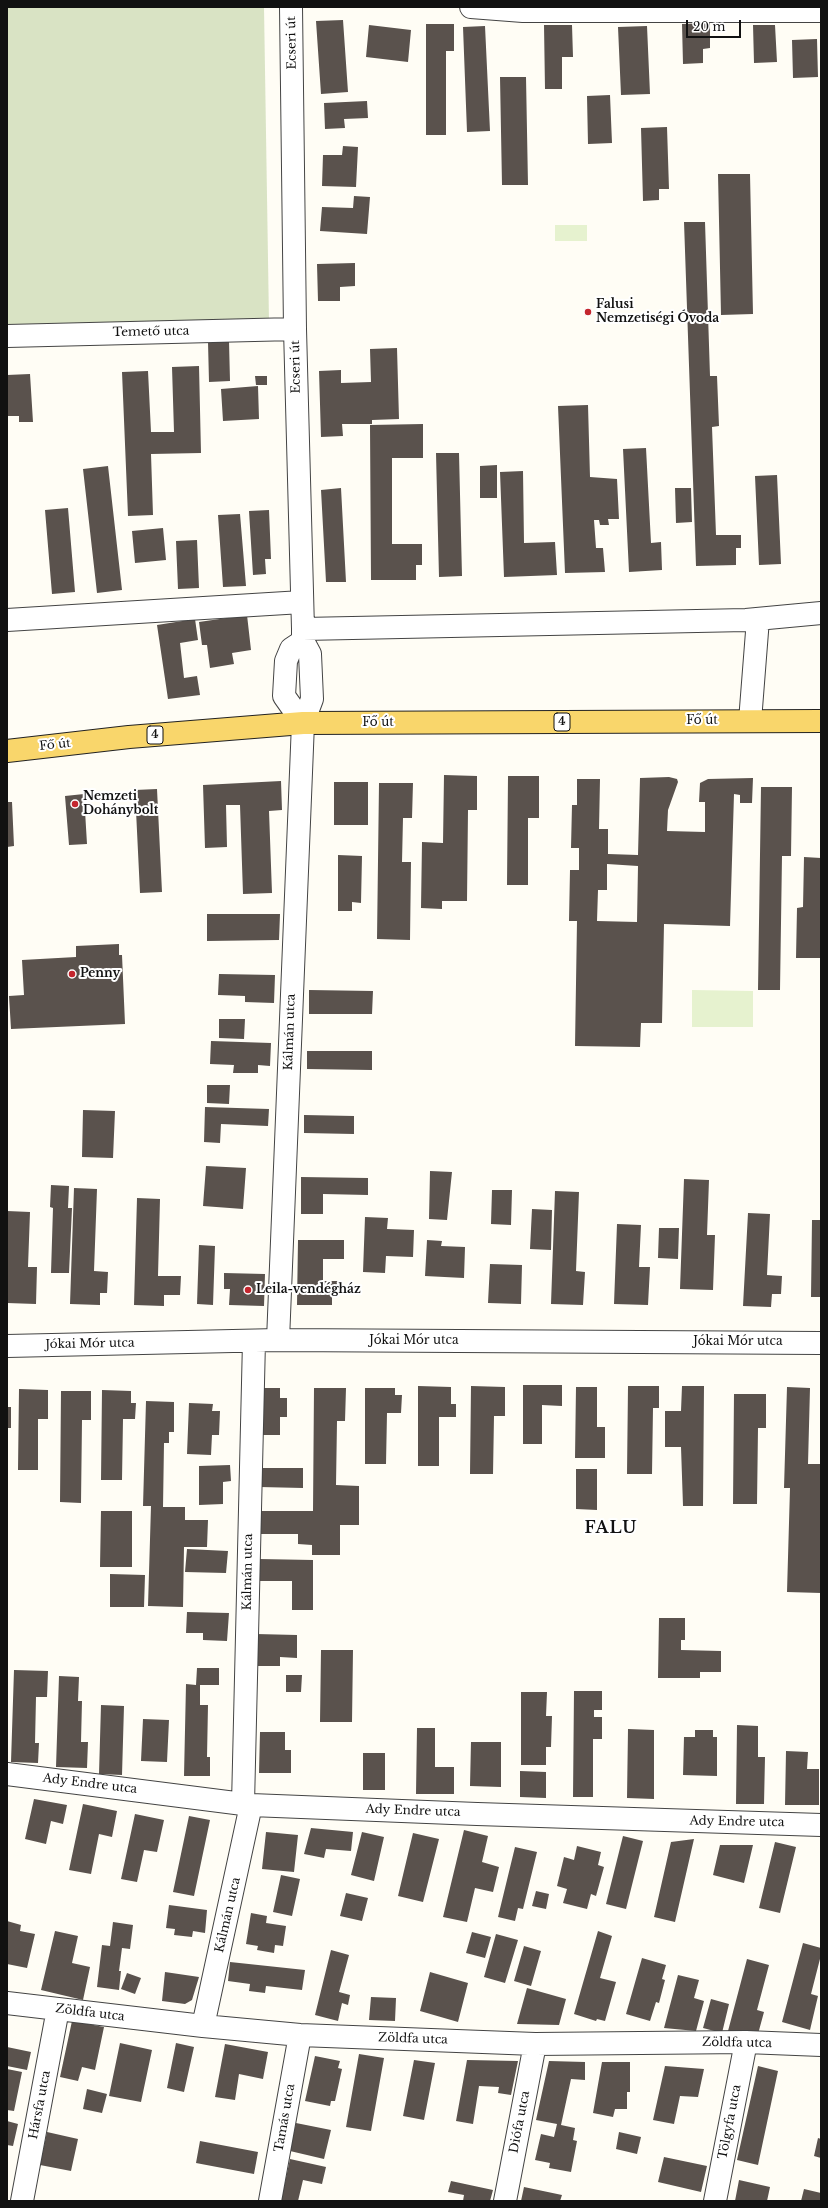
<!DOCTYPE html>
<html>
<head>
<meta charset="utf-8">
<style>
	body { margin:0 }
	#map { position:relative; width:828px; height:2208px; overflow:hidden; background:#fffdf5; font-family:"Libre Baskerville",serif }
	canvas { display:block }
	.frame { position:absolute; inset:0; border:8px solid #111; pointer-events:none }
	.scale { position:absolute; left:686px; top:20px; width:55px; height:18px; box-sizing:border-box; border:2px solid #111; border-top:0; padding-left:5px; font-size:12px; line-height:14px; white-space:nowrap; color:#111; -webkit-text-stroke:3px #fff; paint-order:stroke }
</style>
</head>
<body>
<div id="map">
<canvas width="828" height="2208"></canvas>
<div class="frame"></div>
<div class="scale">20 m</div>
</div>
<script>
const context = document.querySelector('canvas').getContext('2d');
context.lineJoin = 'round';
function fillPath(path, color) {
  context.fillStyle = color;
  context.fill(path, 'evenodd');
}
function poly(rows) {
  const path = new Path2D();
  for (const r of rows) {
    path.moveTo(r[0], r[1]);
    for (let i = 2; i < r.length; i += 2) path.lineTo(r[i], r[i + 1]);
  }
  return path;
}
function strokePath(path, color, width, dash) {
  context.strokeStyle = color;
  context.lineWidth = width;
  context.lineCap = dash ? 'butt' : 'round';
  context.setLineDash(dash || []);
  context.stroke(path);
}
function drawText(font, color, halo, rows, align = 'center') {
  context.font = font + ' "Libre Baskerville",serif';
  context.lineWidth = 4;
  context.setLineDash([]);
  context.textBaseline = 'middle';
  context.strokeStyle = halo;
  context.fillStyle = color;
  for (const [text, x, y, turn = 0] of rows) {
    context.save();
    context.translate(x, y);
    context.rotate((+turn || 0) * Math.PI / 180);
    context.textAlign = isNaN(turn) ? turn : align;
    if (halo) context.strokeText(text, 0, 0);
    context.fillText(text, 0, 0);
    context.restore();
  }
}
const cemetery = poly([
	[7,7,264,7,269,322,7,327]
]);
const pitch = poly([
	[555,225,587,225,587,241,555,241],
	[692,990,753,991,753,1027,692,1027]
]);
const building = poly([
	[343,20,348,92,321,94,316,21],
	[710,23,710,48,703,49,703,63,683,64,682,24],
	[426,24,454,24,454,51,446,51,446,135,426,135],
	[369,25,411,30,408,62,366,57],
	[544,25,572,25,573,57,562,57,562,89,545,89],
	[753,25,775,25,777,62,754,63],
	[485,26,490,131,467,132,463,27],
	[647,26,650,94,621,95,618,27],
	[817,39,818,77,793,78,792,40],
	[500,77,526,77,528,185,502,185],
	[610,95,612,143,588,144,587,96],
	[367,101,368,118,344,119,345,128,325,129,324,103],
	[667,127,669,189,659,189,659,200,643,201,641,128],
	[343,146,358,147,356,187,322,186,323,155,342,155],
	[718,174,750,174,753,314,721,315],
	[354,196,370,197,367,234,320,231,322,207,353,208],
	[684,222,705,222,710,376,717,376,719,426,712,427,716,535,741,535,741,548,736,548,736,565,696,566],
	[355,263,355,286,340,287,340,301,318,301,317,264],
	[229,341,230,381,209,382,208,342],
	[397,348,399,419,372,420,372,424,342,424,343,436,321,437,319,371,341,370,341,383,371,382,370,349],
	[199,366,201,453,151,454,153,515,128,516,122,372,148,371,151,432,174,432,172,367],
	[30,374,33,422,19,422,19,416,7,416,7,375],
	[255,376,267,376,267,385,256,385],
	[258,386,259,419,223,421,221,389],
	[588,405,590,477,617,479,619,519,608,519,609,525,600,525,599,520,594,520,596,548,603,548,605,572,565,573,558,406],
	[423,424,423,458,392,458,392,544,422,544,422,565,416,565,416,580,371,580,370,425],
	[646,448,651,543,661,542,662,570,629,572,623,449],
	[436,453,459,453,462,576,439,577],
	[497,465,497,498,480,498,480,466],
	[108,466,122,590,97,593,83,469],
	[523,471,524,543,555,542,557,575,504,577,500,472],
	[777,475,781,564,759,565,755,476],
	[341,488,346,582,326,582,321,490],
	[675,488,691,488,692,522,676,523],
	[68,508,75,592,52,594,45,510],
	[269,510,271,559,265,559,266,574,253,575,249,511],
	[240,514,246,586,223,587,218,515],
	[163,528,166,560,135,563,132,531],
	[197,540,199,588,178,589,176,541],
	[247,615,251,650,232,653,234,664,210,668,207,645,202,645,199,622],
	[195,619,198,640,180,643,184,678,197,676,200,695,168,699,157,625],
	[444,775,477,776,477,810,468,810,467,901,442,901,442,909,421,908,422,842,443,843],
	[508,776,539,776,539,818,528,818,528,885,507,885],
	[669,777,677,779,678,782,668,810,667,831,705,832,705,802,699,802,700,783,708,779,753,778,752,803,740,803,740,795,734,794,730,926,664,924,662,1023,641,1023,640,1047,575,1046,577,921,569,921,570,870,579,870,579,848,571,848,572,805,577,805,577,779,600,779,599,829,608,829,608,854,638,855,640,778],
	[607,864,638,866,637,922,597,921,598,890,607,890],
	[281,781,282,810,269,811,272,893,243,894,240,805,226,805,227,847,205,848,203,785],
	[334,782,368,782,368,825,334,825],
	[379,783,413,783,412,818,403,818,402,862,411,862,410,940,377,939],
	[761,787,792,787,791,856,782,856,780,990,758,990],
	[157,789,162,892,140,893,135,790],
	[84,794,87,844,69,845,65,796],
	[7,802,12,802,14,846,7,847],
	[338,855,362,856,361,903,352,902,352,911,338,911],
	[804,857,821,858,821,958,796,958,797,908,803,907],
	[207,914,280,914,279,940,207,941],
	[119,944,119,955,122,955,125,1024,11,1029,9,996,24,995,22,960,76,957,76,946],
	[219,974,275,975,274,1003,245,1002,245,996,218,995],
	[309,990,373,991,372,1014,309,1014],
	[219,1019,245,1019,244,1039,219,1038],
	[211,1041,271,1043,270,1066,258,1065,258,1073,233,1073,234,1065,210,1064],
	[307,1051,372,1051,372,1070,307,1069],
	[207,1085,230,1085,229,1104,207,1103],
	[205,1107,269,1109,268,1126,221,1124,220,1143,204,1142],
	[83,1110,115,1111,113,1158,82,1157],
	[304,1115,354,1116,354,1134,304,1133],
	[206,1166,246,1168,243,1209,203,1206],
	[430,1171,452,1172,447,1220,429,1219],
	[301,1177,368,1178,368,1195,323,1194,323,1214,301,1214],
	[684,1179,709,1180,707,1235,715,1235,713,1290,680,1289],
	[51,1185,69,1186,68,1208,72,1208,69,1273,51,1273,53,1208,50,1207],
	[74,1188,97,1189,94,1271,108,1272,107,1293,100,1293,100,1305,70,1304],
	[492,1190,512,1190,511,1225,491,1224],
	[555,1191,579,1192,576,1271,585,1272,583,1305,551,1304],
	[137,1198,160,1199,158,1276,181,1276,180,1295,164,1295,164,1306,134,1305],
	[532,1209,552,1210,551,1250,530,1249],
	[7,1211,30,1212,28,1267,37,1267,36,1304,7,1303],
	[748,1213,770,1214,767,1275,782,1276,781,1294,772,1294,771,1307,743,1306],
	[365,1217,388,1218,387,1229,414,1230,413,1257,386,1256,385,1273,363,1272],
	[812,1220,821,1220,821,1297,811,1297],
	[617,1224,641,1225,639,1267,650,1267,648,1305,614,1304],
	[659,1228,679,1228,678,1259,658,1258],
	[298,1240,344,1240,344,1259,323,1259,323,1281,339,1281,339,1295,332,1294,332,1305,297,1305],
	[427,1240,442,1241,441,1246,465,1247,464,1278,425,1276],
	[199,1245,215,1246,213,1305,197,1304],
	[490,1264,522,1265,521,1304,488,1303],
	[224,1273,265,1274,264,1306,229,1305,230,1289,224,1289],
	[523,1385,562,1385,562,1406,542,1405,542,1444,523,1444],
	[418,1386,451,1387,451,1404,456,1404,456,1417,439,1417,439,1466,418,1466],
	[471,1386,505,1387,505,1416,494,1416,493,1474,470,1474],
	[628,1386,659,1386,659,1408,653,1408,652,1474,627,1474],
	[682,1386,704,1386,703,1506,683,1506,681,1447,665,1447,665,1411,681,1411],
	[576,1387,597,1387,597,1427,605,1427,605,1458,575,1458],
	[787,1387,810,1388,808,1464,821,1464,821,1593,787,1592,790,1488,784,1488],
	[258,1388,280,1388,280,1398,287,1398,287,1417,280,1417,280,1435,257,1435],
	[314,1388,346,1388,345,1421,337,1421,336,1485,359,1486,359,1525,340,1525,340,1555,312,1555,312,1545,298,1544,298,1534,260,1534,260,1511,313,1511],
	[365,1388,395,1388,395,1395,402,1395,401,1413,387,1413,386,1464,365,1464],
	[19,1389,48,1390,48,1419,38,1419,38,1470,18,1470],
	[102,1390,131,1391,131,1403,136,1403,135,1419,123,1419,122,1480,101,1480],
	[61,1391,91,1391,91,1420,82,1420,81,1503,60,1502],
	[734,1394,766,1394,766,1428,758,1428,757,1504,733,1504],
	[146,1401,174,1402,174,1432,169,1432,169,1443,164,1443,163,1507,185,1507,185,1520,208,1520,207,1547,184,1547,183,1607,148,1606,151,1506,143,1506],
	[189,1403,213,1404,212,1411,220,1411,219,1435,212,1435,211,1455,187,1454],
	[7,1407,11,1407,11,1428,7,1428],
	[230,1465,231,1481,223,1482,223,1504,199,1505,199,1466],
	[260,1468,303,1468,303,1488,260,1487],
	[576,1469,597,1469,597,1510,576,1509],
	[101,1511,132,1511,132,1567,100,1567],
	[187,1549,228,1551,226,1573,185,1572],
	[259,1559,313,1560,313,1610,292,1610,292,1581,259,1581],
	[110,1574,145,1575,144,1607,110,1607],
	[187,1612,229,1613,227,1641,203,1640,203,1633,186,1633],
	[659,1618,685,1618,685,1640,681,1640,681,1650,721,1651,721,1672,700,1672,700,1678,658,1678],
	[256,1634,297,1635,297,1658,280,1657,280,1666,256,1666],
	[321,1650,353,1650,352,1722,320,1722],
	[197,1668,219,1668,219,1685,200,1685,200,1705,208,1705,207,1757,210,1757,210,1776,184,1776,186,1684,196,1685],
	[14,1670,48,1671,47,1697,36,1697,35,1743,39,1743,38,1763,11,1762],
	[286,1675,302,1675,301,1692,286,1692],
	[59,1676,79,1677,78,1701,82,1701,81,1742,88,1742,87,1768,56,1767],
	[574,1691,602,1691,602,1710,594,1710,594,1717,602,1717,602,1739,593,1739,593,1797,573,1797],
	[521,1692,547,1692,546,1716,552,1716,551,1747,546,1747,546,1765,521,1765],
	[101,1705,124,1706,122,1775,99,1774],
	[143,1719,169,1720,167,1762,141,1761],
	[737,1725,758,1726,758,1757,765,1757,764,1804,736,1804],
	[417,1728,435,1728,435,1767,454,1767,454,1794,416,1794],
	[628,1729,654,1730,654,1799,627,1798],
	[695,1730,713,1730,713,1737,717,1737,717,1776,683,1775,684,1737,695,1737],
	[260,1732,285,1732,285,1750,291,1750,291,1773,259,1773],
	[471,1742,501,1742,501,1787,470,1786],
	[786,1751,808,1752,807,1769,819,1769,819,1805,785,1805],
	[363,1753,385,1753,385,1790,363,1790],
	[520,1771,546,1772,546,1798,520,1797],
	[34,1799,67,1805,63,1824,51,1821,46,1844,25,1839],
	[83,1804,117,1811,112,1837,99,1834,91,1874,69,1870],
	[135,1814,164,1820,157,1852,144,1850,137,1882,121,1879],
	[189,1816,210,1820,194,1896,173,1892],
	[311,1828,353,1832,351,1851,326,1849,324,1858,304,1854],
	[464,1830,488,1836,482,1862,499,1867,493,1892,475,1888,467,1922,443,1917],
	[266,1832,298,1835,294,1872,262,1869],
	[362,1832,384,1837,374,1881,351,1875],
	[413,1833,439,1839,423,1902,398,1896],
	[623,1836,643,1841,626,1909,606,1904],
	[694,1839,675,1922,654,1917,671,1842],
	[775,1842,796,1847,780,1913,759,1908],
	[720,1845,753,1845,744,1883,713,1875],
	[577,1846,601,1852,598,1865,604,1867,596,1896,591,1894,587,1909,563,1903,567,1889,557,1886,564,1857,574,1860],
	[515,1847,537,1852,523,1909,518,1908,515,1921,498,1917],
	[281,1875,300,1879,292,1916,273,1912],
	[536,1891,549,1894,546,1909,532,1906],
	[346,1893,368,1898,362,1921,340,1916],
	[169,1905,207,1910,205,1933,193,1931,192,1937,174,1935,175,1929,166,1928],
	[251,1913,267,1916,266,1923,286,1926,283,1946,275,1945,274,1953,257,1950,258,1946,246,1944],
	[7,1921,21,1925,20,1931,35,1934,27,1968,7,1964],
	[113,1922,133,1925,130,1949,122,1948,119,1971,121,1971,119,1990,97,1987,102,1945,110,1946],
	[55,1931,78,1936,72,1963,90,1967,83,2000,41,1990],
	[598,1931,612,1936,600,1978,616,1982,605,2021,597,2019,596,2021,574,2014],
	[472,1932,491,1937,485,1958,466,1953],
	[496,1934,518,1940,505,1983,484,1977],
	[803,1943,821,1948,821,1955,811,1994,818,1996,810,2030,782,2022],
	[524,1946,541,1951,531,1986,514,1981],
	[331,1950,349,1955,339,1992,350,1995,348,2005,342,2003,338,2021,315,2015],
	[642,1958,666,1965,662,1979,665,1980,659,2003,656,2002,650,2021,626,2014],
	[747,1959,769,1965,757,2010,764,2012,758,2034,728,2031],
	[230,1962,305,1970,302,1990,266,1986,265,1993,249,1991,250,1984,228,1981],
	[165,1972,199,1977,192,2000,185,2004,162,2001],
	[430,1972,468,1983,458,2022,420,2011],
	[127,1973,141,1978,135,1994,121,1989],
	[678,1975,699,1980,694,1998,704,2001,696,2031,664,2028],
	[527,1988,566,1999,559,2025,517,2024],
	[371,1997,396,1998,395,2021,369,2020],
	[711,1999,729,2004,722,2033,703,2028],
	[72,2021,104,2027,95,2070,82,2067,78,2081,60,2077],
	[120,2043,152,2050,141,2102,109,2096],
	[176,2043,194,2047,184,2092,167,2088],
	[225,2044,268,2052,263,2079,239,2074,235,2100,215,2097],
	[7,2047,31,2052,27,2070,7,2066],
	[359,2054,384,2058,371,2131,346,2127],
	[315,2056,340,2061,338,2068,342,2069,335,2101,331,2101,330,2106,305,2101],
	[414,2060,435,2063,424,2120,403,2116],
	[467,2060,518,2061,511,2095,498,2093,499,2087,479,2086,473,2124,456,2121],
	[549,2061,585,2062,585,2080,571,2079,561,2125,575,2128,573,2140,577,2141,571,2172,549,2168,550,2163,535,2160,541,2134,554,2137,557,2124,536,2120],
	[602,2062,630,2062,630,2092,627,2092,627,2109,615,2109,613,2117,593,2113],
	[665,2066,704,2069,698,2097,680,2096,674,2124,653,2120],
	[758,2066,778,2071,758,2165,737,2160],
	[7,2069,22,2072,14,2111,7,2110],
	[87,2089,107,2094,102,2113,83,2109],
	[7,2121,18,2124,13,2146,7,2145],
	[296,2123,331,2130,324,2159,290,2151],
	[47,2132,78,2139,71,2171,40,2165],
	[619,2132,641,2137,637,2154,616,2149],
	[818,2138,821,2139,821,2158,814,2156],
	[200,2141,258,2152,254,2174,196,2163],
	[664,2157,707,2166,701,2192,658,2182],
	[290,2159,326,2167,322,2184,303,2180,298,2201,281,2201],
	[739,2180,770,2187,767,2201,735,2201],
	[451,2181,493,2190,490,2201,463,2201,464,2195,448,2192],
	[524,2187,562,2195,560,2201,521,2201],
	[804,2189,821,2193,821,2201,801,2201]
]);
const minor = poly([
	[471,7,523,11,821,11],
	[7,336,295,329],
	[7,620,302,602],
	[303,629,746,620,821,613],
	[750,721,758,619],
	[303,723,284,696,286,661,291,649,303,641],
	[278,1340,303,723,312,699,310,654,303,641,303,629,295,329,291,7],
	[7,1346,278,1340,821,1343],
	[7,1774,251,1805,477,1814,821,1825],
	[243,1804,254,1341],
	[7,2003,203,2026,300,2035,535,2044,746,2042,821,2045],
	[203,2026,251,1805],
	[22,2201,58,2009],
	[270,2201,300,2035],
	[505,2201,535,2044],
	[715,2201,746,2042]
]);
const major = poly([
	[7,751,129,737,303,723,821,721]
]);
const markers = [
	[588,312,4,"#c4262e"],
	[75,804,4,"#c4262e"],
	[72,974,4,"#c4262e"],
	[248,1290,4,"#c4262e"]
];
const shields = [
	[562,722,16],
	[155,735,16]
];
const shieldNames = [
	["4",562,722],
	["4",155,735]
];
const streetNames = [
	["Ecseri út",292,43,-91],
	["Temető utca",151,332,-1],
	["Ecseri út",296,367,-91],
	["Fő út",702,721],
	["Fő út",378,723],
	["Fő út",55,745,-6],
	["Kálmán utca",290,1032,-88],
	["Jókai Mór utca",414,1341],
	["Jókai Mór utca",738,1342],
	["Jókai Mór utca",90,1344,-1],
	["Kálmán utca",248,1572,-89],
	["Ady Endre utca",90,1784,7],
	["Ady Endre utca",413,1811,2],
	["Ady Endre utca",737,1822,1],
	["Kálmán utca",228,1915,-77],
	["Zöldfa utca",90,2013,7],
	["Zöldfa utca",413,2039,2],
	["Zöldfa utca",737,2043,1],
	["Hársfa utca",40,2105,-79],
	["Tamás utca",285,2118,-80],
	["Diófa utca",520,2122,-79],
	["Tölgyfa utca",730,2122,-79]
];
const poiNames = [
	["Falusi",596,305],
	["Nemzetiségi Óvoda",596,319],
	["Nemzeti",83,797],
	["Dohánybolt",83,811],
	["Penny",80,974],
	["Leila-vendégház",256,1290]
];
const districtNames = [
	["FALU",611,1528]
];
fillPath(cemetery, '#d9e3c4');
fillPath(pitch, '#e6f2cf');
fillPath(building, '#5a524d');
strokePath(minor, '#444', 24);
strokePath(major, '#222', 24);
strokePath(minor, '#fff', 22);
strokePath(major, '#f9d66b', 22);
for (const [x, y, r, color] of markers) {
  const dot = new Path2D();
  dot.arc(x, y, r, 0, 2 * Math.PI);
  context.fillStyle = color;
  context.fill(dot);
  strokePath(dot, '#fff', 1.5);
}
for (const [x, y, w] of shields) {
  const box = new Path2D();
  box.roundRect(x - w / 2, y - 9, w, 18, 3);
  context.fillStyle = '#fff';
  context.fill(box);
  strokePath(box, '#111', 1);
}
drawText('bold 11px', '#111', null, shieldNames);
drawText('12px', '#111', '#fff', streetNames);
drawText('bold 12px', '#111', '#fff', poiNames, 'left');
context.letterSpacing = '1px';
drawText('bold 16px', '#111', '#fff', districtNames);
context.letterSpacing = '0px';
</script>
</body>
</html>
